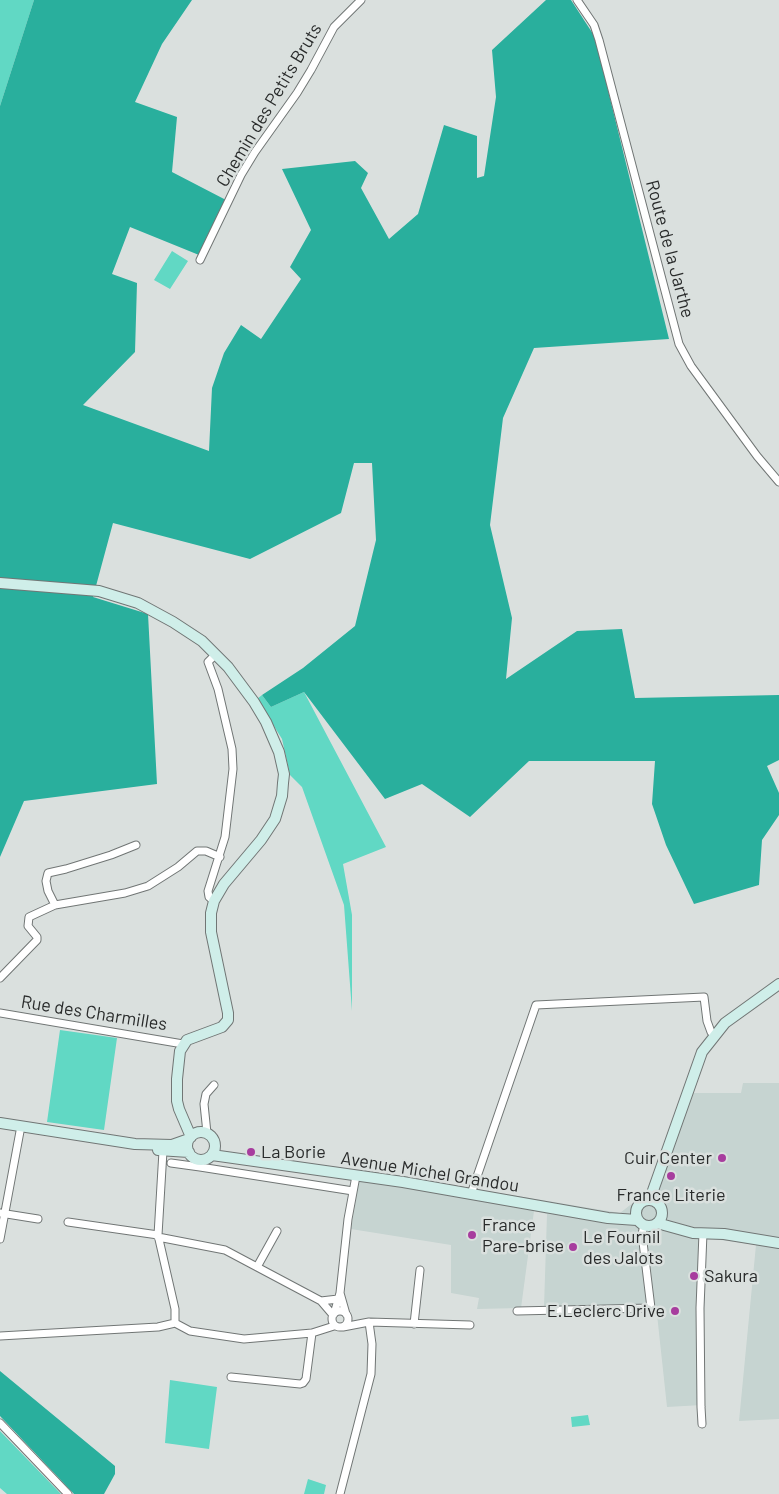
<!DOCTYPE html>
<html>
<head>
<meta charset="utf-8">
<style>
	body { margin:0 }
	canvas { display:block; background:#dae0de }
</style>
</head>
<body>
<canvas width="779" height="1494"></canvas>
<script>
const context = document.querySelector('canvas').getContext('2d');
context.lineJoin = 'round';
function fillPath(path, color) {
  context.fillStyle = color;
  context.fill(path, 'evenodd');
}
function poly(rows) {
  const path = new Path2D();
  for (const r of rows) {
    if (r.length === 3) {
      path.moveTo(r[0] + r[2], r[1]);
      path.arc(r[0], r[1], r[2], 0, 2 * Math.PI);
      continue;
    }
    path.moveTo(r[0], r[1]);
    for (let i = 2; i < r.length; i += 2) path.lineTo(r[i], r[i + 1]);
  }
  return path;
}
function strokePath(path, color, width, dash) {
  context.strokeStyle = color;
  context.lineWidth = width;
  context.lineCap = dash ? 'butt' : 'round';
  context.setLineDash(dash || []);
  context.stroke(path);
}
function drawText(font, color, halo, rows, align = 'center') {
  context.font = font + ' Barlow,sans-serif';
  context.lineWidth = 5;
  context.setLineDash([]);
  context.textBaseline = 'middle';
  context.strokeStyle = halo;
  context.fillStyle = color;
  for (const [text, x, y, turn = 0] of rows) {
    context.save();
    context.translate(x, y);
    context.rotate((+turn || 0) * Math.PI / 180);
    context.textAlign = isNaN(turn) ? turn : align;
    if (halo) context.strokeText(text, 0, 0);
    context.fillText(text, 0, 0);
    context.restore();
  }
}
const built = poly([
	[743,1083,779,1083,779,1419,739,1421,756,1245,706,1238,702,1405,667,1407,656,1305,544,1307,547,1214,534,1211,521,1308,477,1309,479,1298,451,1293,451,1245,351,1229,361,1170,620,1213,648,1191,683,1093,741,1093]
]);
const green = poly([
	[0,0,34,0,0,106],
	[172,251,188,261,170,289,154,280],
	[304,692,386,847,343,864,352,915,352,1011,344,905,302,787,290,775,282,739,257,699,262,695,271,707],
	[60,1030,117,1038,104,1130,47,1122],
	[170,1380,217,1387,209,1449,165,1443],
	[588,1415,590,1425,572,1427,571,1417],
	[0,1431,61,1494,7,1494,0,1488],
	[308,1479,326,1485,324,1494,304,1494]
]);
const forest = poly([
	[34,0,192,0,162,44,135,102,177,117,172,172,226,200,199,255,130,227,112,274,137,283,135,352,83,405,209,451,212,388,224,353,241,325,261,339,301,279,290,267,311,230,282,169,355,161,368,173,361,188,389,239,418,214,444,125,477,136,477,178,484,176,496,97,492,50,546,0,571,0,595,37,669,339,534,348,503,418,490,525,512,618,506,679,577,631,622,629,635,698,779,695,779,760,767,766,779,793,779,815,762,840,759,885,694,904,666,845,652,804,655,761,529,761,470,817,422,784,385,799,304,692,271,707,262,695,303,668,355,626,376,540,372,463,354,463,341,513,250,559,113,523,93,597,148,614,157,784,24,801,0,857,0,106],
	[0,1371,115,1466,115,1474,104,1494,74,1494,0,1416]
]);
const street = poly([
	[577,0,594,25,599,40,679,344,691,366,757,456,779,482],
	[200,260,241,175,255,152,297,93,311,70,334,27,361,0],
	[214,901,209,897,208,891,225,837,233,769,232,749,218,689,208,662,216,654],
	[55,905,48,891,46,881,48,873,66,869,111,855,136,845],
	[0,978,37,940,37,937,28,926,29,917,55,905,125,893,148,886,178,867,197,851,206,851,220,857],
	[0,1013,183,1044],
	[207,1133,204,1104,206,1094,214,1085],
	[166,1150,163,1151,158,1235,175,1309,175,1323],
	[201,1159,200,1167,353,1191],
	[171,1163,200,1167],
	[471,1194,536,1005,704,997,707,1021,711,1032,715,1035],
	[0,1213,38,1219],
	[68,1222,158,1235],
	[158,1237,225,1250,321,1301],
	[0,1239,21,1126],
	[257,1267,277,1231],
	[340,1293,348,1219,356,1176],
	[340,1319,8],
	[517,1311,651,1308,642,1234,644,1225],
	[334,1314,340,1293,346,1314],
	[333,1315,321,1301,338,1299],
	[175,1323,190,1331,244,1339,312,1333,334,1326],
	[414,1324,420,1270],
	[343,1327,369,1322,470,1325],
	[0,1336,158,1327,175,1323],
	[231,1377,300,1384,303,1383,306,1379,312,1333],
	[0,1423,68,1494],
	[702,1424,701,1407,700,1308,703,1233],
	[340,1494,371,1374,372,1344,369,1322]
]);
const secondary = poly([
	[0,583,99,591,138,603,173,622,202,641,228,667,254,702,266,722,279,752,284,774,283,783,282,796,275,819,261,840,224,884,214,901,211,913,211,932,228,1013,228,1020,222,1027,187,1040,180,1051,177,1079,177,1101,179,1109,191,1137],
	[0,1123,135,1144,172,1145,189,1139],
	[201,1146,14],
	[158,1150,189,1152],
	[212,1155,403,1182,608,1218,637,1220],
	[650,1199,702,1052,725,1023,779,984],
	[649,1213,13],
	[657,1223,693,1233,724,1234,779,1243]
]);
const markers = [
	[251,1152,5,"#a73d9e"],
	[722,1158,5,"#a73d9e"],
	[671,1176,5,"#a73d9e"],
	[472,1235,5,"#a73d9e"],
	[573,1247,5,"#a73d9e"],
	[694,1276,5,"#a73d9e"],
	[675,1311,5,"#a73d9e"]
];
const streetNames = [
	["Chemin des Petits Bruts",269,105,-59],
	["Route de la Jarthe",670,249,75],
	["Rue des Charmilles",94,1013,9],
	["Avenue Michel Grandou",430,1172,9]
];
const poiNames = [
	["La Borie",261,1152],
	["Cuir Center",712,1158,"right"],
	["France Literie",671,1195,"center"],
	["France",482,1225],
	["Pare-brise",482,1246],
	["Le Fournil",583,1237],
	["des Jalots",583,1258],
	["Sakura",704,1276],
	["E.Leclerc Drive",665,1311,"right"]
];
fillPath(built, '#c6d4d1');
fillPath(green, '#61d8c4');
fillPath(forest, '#29af9d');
strokePath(street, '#717675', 9);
strokePath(secondary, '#717675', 12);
strokePath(street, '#fff', 7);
strokePath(secondary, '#cfeee9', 10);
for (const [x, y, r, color] of markers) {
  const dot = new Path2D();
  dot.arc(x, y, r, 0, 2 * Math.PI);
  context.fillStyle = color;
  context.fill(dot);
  strokePath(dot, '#dae0de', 2);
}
drawText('18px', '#292b2b', '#dae0de', streetNames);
drawText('18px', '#292b2b', '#dae0de', poiNames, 'left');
</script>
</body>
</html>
